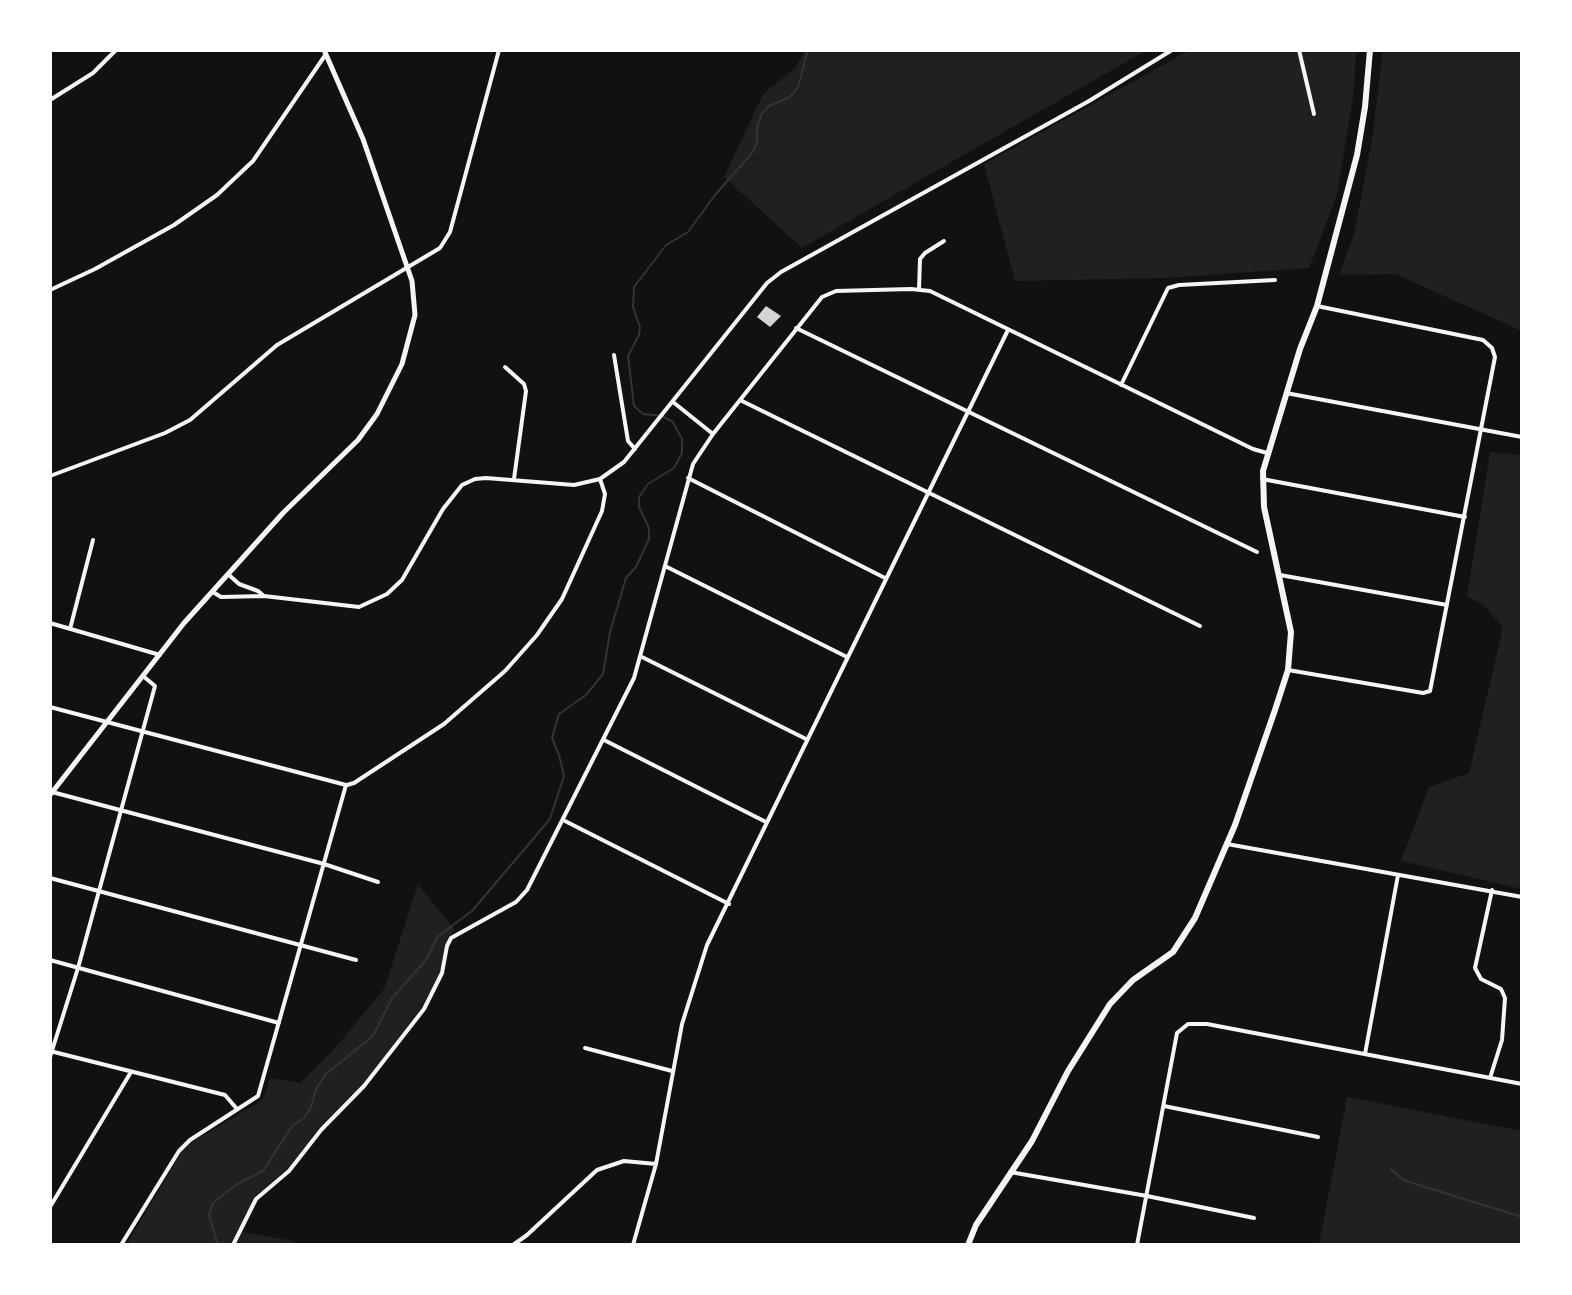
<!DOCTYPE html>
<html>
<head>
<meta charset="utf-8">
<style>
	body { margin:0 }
	#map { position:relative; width:1572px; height:1295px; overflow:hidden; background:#111; font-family:"Noto Sans",sans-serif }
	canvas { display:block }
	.frame { position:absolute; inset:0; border:52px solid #fff; pointer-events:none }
</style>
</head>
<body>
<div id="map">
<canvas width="1572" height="1295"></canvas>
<div class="frame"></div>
</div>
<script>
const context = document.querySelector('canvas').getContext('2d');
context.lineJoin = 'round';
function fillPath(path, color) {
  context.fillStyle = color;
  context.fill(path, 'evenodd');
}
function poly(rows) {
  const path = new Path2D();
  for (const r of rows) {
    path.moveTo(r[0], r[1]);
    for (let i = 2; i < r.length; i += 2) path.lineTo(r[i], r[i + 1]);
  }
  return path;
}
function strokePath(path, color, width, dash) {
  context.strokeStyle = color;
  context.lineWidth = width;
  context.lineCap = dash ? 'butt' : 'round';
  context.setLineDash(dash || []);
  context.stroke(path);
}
const green = poly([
	[806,50,1147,50,802,248,724,177,763,94,794,69],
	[1190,50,1356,50,1354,91,1337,195,1309,268,1167,278,1015,281,984,164],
	[1383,50,1522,50,1522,331,1395,274,1339,275,1354,234,1372,140],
	[1490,452,1522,455,1522,889,1401,861,1429,787,1469,773,1503,627,1483,605,1467,596],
	[418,884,455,930,448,937,439,975,421,1008,363,1084,318,1129,288,1168,255,1196,230,1245,126,1245,181,1153,191,1143,263,1100,270,1078,300,1083,335,1048,384,989],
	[1347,1097,1522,1131,1522,1245,1319,1245],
	[242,1232,293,1241,292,1245,236,1245]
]);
const stream = poly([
	[1391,1169,1403,1180,1522,1217],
	[218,1245,209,1215,213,1203,237,1184,263,1171,292,1126,305,1117,311,1107,316,1089,326,1074,373,1036,392,998,427,959,437,937,472,911,550,819,564,776,559,755,552,738,559,714,586,695,603,674,610,632,626,578,636,567,649,539,649,528,639,507,639,497,648,484,674,468,682,453,682,439,673,422,662,416,643,414,634,406,628,356,639,335,640,327,633,307,634,287,666,245,688,232,715,195,752,153,757,143,757,127,762,113,769,106,790,97,798,87,808,50]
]);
const building = poly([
	[766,306,781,316,770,327,757,317]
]);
const minor = poly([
	[1299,50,1314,114],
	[50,100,93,73,116,50],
	[50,290,95,269,174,225,217,195,253,161,326,54],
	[919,290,920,259,925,253,944,241],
	[796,328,1257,552],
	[614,355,628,441,635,449],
	[505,367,524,384,526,391,514,479],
	[1121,385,1168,288,1179,285,1275,280],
	[1286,393,1522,437],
	[740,400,1200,626],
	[673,402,713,434],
	[50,476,165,433,190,420,277,345,440,248,450,232,499,50],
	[688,478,885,578],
	[1262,479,1465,517],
	[667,567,847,657],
	[229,575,239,584,258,591,264,596],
	[1280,575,1447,605],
	[213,592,221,597,264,596,359,607,387,594,402,580,443,509,462,485,475,479,486,478,574,485,600,479,624,462,767,283,781,272,1089,101,1172,50],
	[50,623,160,655],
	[70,629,93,540],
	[642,657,806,739],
	[1288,670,1423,693,1430,691,1495,357,1492,348,1483,340,1317,306],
	[50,707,346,785],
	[604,740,766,822],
	[347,785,354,783,444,724,505,671,537,635,562,599,602,511,605,494,600,479],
	[52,792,324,864,378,882],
	[565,821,729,904],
	[1227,844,1522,897],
	[50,878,356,960],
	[50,960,279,1023],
	[585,1048,672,1071],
	[50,1051,225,1095,237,1109],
	[1365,1054,1398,875],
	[50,1057,78,968,155,686,143,676],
	[1490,1078,1502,1040,1505,998,1501,989,1481,979,1475,968,1492,890],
	[1164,1106,1318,1137],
	[1010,1172,1147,1196,1254,1218],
	[50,1207,131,1072],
	[121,1245,179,1151,190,1140,258,1096,346,785],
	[233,1245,256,1199,289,1171,321,1130,364,1086,424,1009,442,973,447,946,451,938,516,902,527,890,634,678,693,464,713,434,822,297,836,291,911,289,930,291,1253,449,1267,453],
	[513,1245,527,1235,597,1170,624,1161,656,1164],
	[633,1245,656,1164,682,1024,707,945,1008,330],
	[1137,1245,1177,1033,1188,1024,1207,1024,1522,1084]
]);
const tertiary = poly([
	[50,795,184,623,283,513,358,440,377,414,402,364,415,315,412,281,363,139,324,50]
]);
const primary = poly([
	[968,1245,976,1225,1032,1141,1068,1071,1110,1004,1133,980,1173,952,1195,918,1235,825,1275,710,1288,670,1291,632,1264,507,1263,471,1300,349,1317,306,1357,155,1365,107,1370,50]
]);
fillPath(green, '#202020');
strokePath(stream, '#333', 2);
fillPath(building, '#d3d3d3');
strokePath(minor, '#f5f5f5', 4);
strokePath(tertiary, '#f5f5f5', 5);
strokePath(primary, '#f5f5f5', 6);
</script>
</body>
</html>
